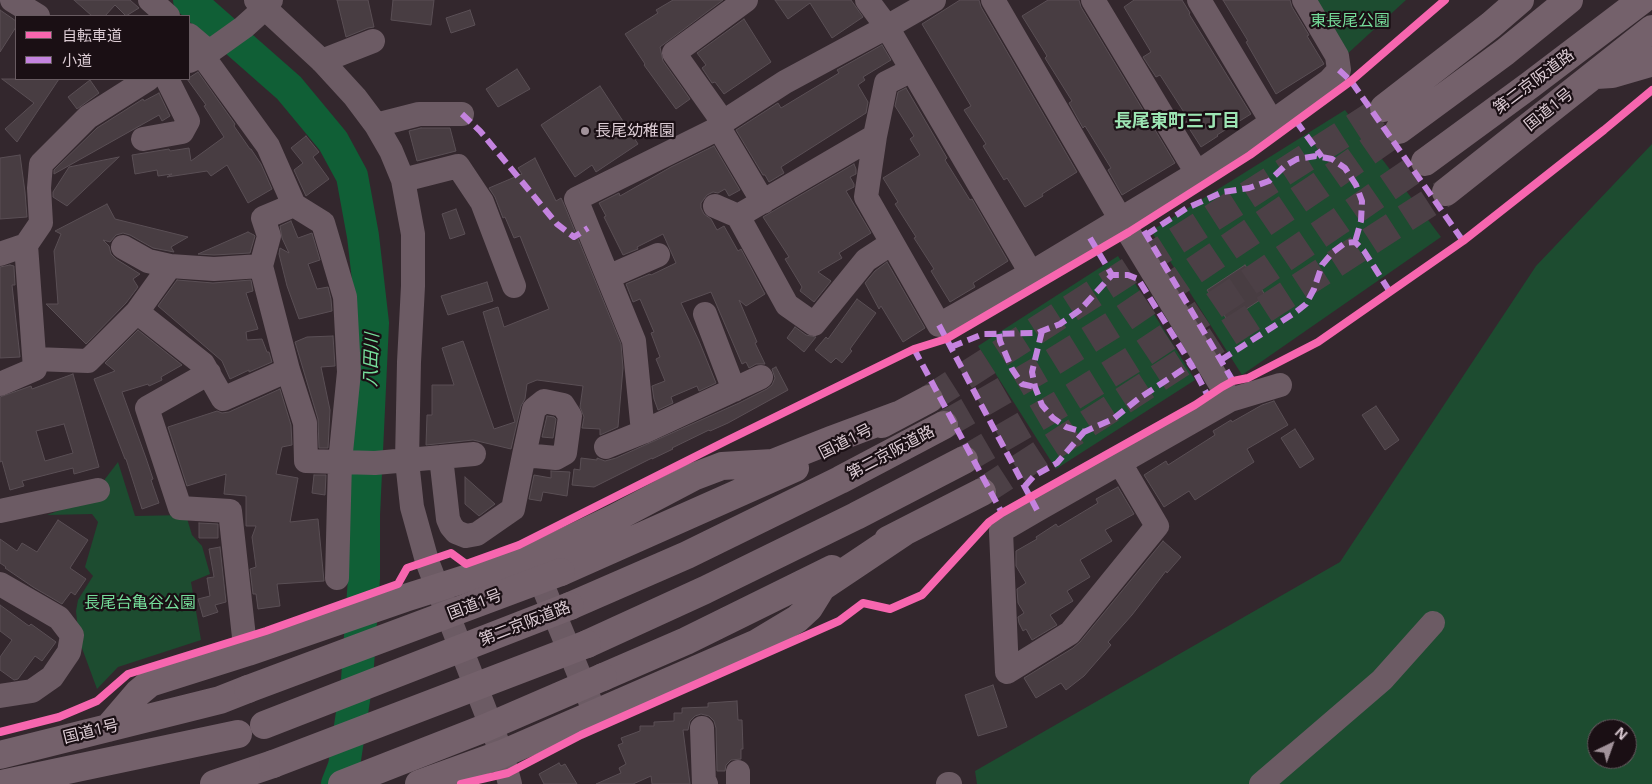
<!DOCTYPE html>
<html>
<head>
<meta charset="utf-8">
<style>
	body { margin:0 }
	#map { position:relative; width:1652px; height:784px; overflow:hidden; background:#33272d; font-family:"Open Sans","Noto Sans JP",sans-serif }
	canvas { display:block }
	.legend { position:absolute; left:15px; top:15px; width:175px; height:65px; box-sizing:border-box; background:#1a0f14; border:1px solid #685b61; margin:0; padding:6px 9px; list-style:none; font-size:15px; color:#dcccd4 }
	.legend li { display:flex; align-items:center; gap:10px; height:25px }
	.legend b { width:25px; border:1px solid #685b61 }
	.north { position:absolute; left:1587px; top:719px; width:50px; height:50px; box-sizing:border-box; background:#1a0f14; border:1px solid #685b61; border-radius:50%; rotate:42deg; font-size:14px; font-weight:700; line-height:20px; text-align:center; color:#dcccd4 }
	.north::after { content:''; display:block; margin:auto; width:18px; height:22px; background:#a1929a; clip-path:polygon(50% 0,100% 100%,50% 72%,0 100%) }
</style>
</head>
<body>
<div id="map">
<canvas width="1652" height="784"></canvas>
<ul class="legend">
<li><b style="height:6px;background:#f766af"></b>自転車道</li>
<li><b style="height:6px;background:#c483df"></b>小道</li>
</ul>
<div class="north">N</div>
</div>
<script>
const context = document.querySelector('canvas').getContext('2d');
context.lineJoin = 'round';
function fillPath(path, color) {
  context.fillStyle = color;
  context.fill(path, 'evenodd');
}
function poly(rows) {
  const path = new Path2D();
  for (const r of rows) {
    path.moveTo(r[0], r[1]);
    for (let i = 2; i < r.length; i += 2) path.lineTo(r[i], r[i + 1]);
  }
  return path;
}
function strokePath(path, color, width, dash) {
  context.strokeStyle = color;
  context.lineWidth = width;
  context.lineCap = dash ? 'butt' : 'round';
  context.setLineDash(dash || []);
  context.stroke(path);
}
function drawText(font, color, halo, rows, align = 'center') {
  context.font = font + ' "Open Sans","Noto Sans JP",sans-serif';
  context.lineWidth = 4.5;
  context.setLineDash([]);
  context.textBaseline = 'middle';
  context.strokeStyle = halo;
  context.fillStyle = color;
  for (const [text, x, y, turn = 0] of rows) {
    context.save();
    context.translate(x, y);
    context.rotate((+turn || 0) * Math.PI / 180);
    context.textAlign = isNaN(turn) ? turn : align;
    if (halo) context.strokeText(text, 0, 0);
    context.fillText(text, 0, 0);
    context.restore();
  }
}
const green = poly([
	[1313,0,1406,0,1345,56],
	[1345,110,1441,237,1242,375,1151,231],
	[1652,144,1652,784,977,784,975,771,1340,562,1536,266],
	[1597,729,1627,729,1627,759,1597,759],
	[1118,256,1195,380,1056,469,978,346],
	[118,462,135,516,186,515,192,535,202,546,210,574,191,582,201,640,118,667,97,689,79,640,76,611,78,600,93,576,85,567,98,522,92,514,47,515,103,494,105,479]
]);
const river = poly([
	[189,0,289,88,333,141,352,176,363,236,373,323,364,515,364,578,357,680,344,766,337,784]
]);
const building = poly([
	[74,0,130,0,139,8,126,16,115,5,105,16,92,16,74,0],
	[337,0,368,0,374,27,368,28,346,37,337,0],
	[393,0,434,0,431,25,391,20,393,0],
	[673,0,723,0,660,47,663,61,690,99,676,109,644,65,645,64,625,34,658,13,656,10,673,0],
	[775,0,851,0,863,17,832,38,810,3,788,19,775,0],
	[960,0,979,0,981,7,1077,172,1042,194,1043,196,1025,207,1007,178,1004,180,983,146,986,144,964,110,971,106,922,24,960,0],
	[1048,0,1079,0,1081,7,1175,163,1122,195,1108,170,1111,168,1085,126,1083,128,1069,103,1072,101,1045,58,1047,56,1022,16,1048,0],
	[1134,0,1182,0,1190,13,1189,14,1251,114,1217,135,1218,136,1201,147,1185,122,1189,120,1160,75,1156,77,1143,57,1151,52,1124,7,1134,0],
	[1223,0,1290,0,1292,7,1309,35,1307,36,1324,64,1276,94,1246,42,1248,41,1223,0],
	[0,10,16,21,16,27,0,52,0,10],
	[470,10,475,25,451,33,446,18,470,10],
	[744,19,771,62,724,94,715,82,712,83,702,68,706,65,697,53,744,19],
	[882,45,891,60,863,77,865,80,858,85,868,102,866,113,781,167,784,173,769,182,765,175,763,175,736,130,778,103,781,108,839,73,837,70,882,45],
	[517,69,530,89,498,107,486,89,517,69],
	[198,72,235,124,234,126,250,149,251,149,261,164,272,189,248,203,227,165,211,176,207,171,167,177,172,174,158,176,157,170,135,174,132,155,169,149,170,151,189,148,191,161,224,137,204,106,206,105,187,79,198,72],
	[2,79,59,79,17,142,5,129,34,103,2,79],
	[90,80,99,93,77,109,68,97,90,80],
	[600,86,638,144,596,172,592,165,575,177,541,125,600,86],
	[906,88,947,158,945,160,970,200,972,199,1008,261,973,283,975,287,950,302,931,271,934,269,914,238,916,237,895,204,898,202,883,178,920,155,910,139,914,136,895,106,898,92,906,88],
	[159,93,170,116,162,121,159,115,54,174,54,170,97,128,135,104,143,99,144,101,159,93],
	[421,128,450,128,456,151,417,161,409,131,421,128],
	[306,136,319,152,313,157,329,179,306,196,294,170,303,163,291,148,306,136],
	[714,146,740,190,729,196,725,189,718,193,713,192,707,195,701,203,701,208,704,214,711,219,717,230,724,226,738,251,741,249,765,294,746,306,739,300,757,342,755,343,765,364,756,364,749,368,746,362,742,364,711,292,681,303,699,341,716,383,699,391,697,386,671,397,673,403,658,410,654,399,652,386,665,381,656,359,660,357,651,333,654,332,640,299,633,302,626,284,650,274,651,275,676,263,663,234,637,247,638,249,623,255,604,217,606,216,599,203,619,193,620,196,671,167,714,146],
	[20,155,25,192,27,217,0,219,0,158,20,155],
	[119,157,67,206,53,197,53,192,69,167,119,157],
	[535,158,556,201,561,198,563,202,621,344,623,368,618,427,600,435,600,429,582,428,584,417,580,407,583,386,537,380,527,384,525,399,521,406,511,449,473,440,426,445,427,415,432,415,432,385,454,385,442,348,463,341,494,429,515,422,483,312,498,307,504,327,549,309,520,236,514,238,505,217,503,218,495,197,489,188,522,174,518,168,535,158],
	[854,164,856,169,856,174,850,177,854,184,854,187,846,191,871,233,839,253,842,258,818,272,831,281,814,302,800,291,802,287,785,259,789,257,763,217,854,164],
	[107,204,115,219,188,237,171,247,174,252,153,248,130,235,123,233,116,235,110,242,103,240,109,246,111,254,116,259,140,274,133,279,138,287,126,303,86,344,46,304,58,304,54,251,61,234,55,231,107,204],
	[456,209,465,234,450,239,442,214,456,209],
	[291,221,298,238,312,233,320,260,308,264,317,289,328,287,331,299,332,311,299,319,287,286,279,254,280,248,289,253,282,238,280,226,291,221],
	[248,232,254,235,255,236,250,253,214,255,198,254,248,232],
	[887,262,925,328,903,342,881,306,879,309,865,283,875,271,887,262],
	[10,265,14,266,14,268,15,285,12,285,20,357,0,358,0,267,10,265],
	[1245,265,1266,296,1228,321,1207,290,1245,265],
	[177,280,213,283,251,280,253,291,246,293,258,329,246,332,247,340,262,339,267,352,269,352,272,362,249,372,249,370,230,379,222,361,158,306,177,280],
	[487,282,493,301,448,315,441,296,487,282],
	[857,299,876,313,850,349,852,351,842,363,836,358,831,363,815,350,826,337,828,339,857,299],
	[795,327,806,335,816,337,804,352,787,338,795,327],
	[138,330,182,365,161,377,162,380,149,386,148,384,122,392,146,458,153,479,151,480,159,503,142,509,126,459,125,459,94,379,115,371,105,363,138,330],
	[333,336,335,366,321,367,330,410,328,448,319,448,318,419,295,342,307,337,333,336],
	[776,367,788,390,728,423,710,431,709,430,672,448,673,449,652,459,652,458,594,487,572,485,574,469,580,470,581,458,597,460,597,458,605,461,616,458,739,403,767,389,772,385,775,378,772,369,776,367],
	[73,374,99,467,74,474,73,468,22,481,24,486,10,490,2,461,0,462,0,397,31,386,32,389,73,374],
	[64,424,73,453,45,461,36,431,64,424],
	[280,389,291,425,292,445,282,447,276,474,298,478,290,522,318,519,324,581,277,584,280,606,258,609,256,594,253,594,250,569,256,567,252,537,256,526,246,526,246,496,224,494,226,474,187,486,168,427,217,411,222,413,229,412,280,389],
	[1274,401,1288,425,1247,449,1254,462,1195,500,1189,491,1164,507,1144,475,1166,461,1168,465,1215,435,1213,431,1231,420,1232,422,1262,405,1274,401],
	[1376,406,1399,440,1385,450,1362,415,1376,406],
	[547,416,554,417,556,419,553,438,542,437,547,416],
	[1295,429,1314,459,1300,468,1281,438,1295,429],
	[551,471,570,472,567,496,543,492,541,501,529,499,534,475,551,478,551,471],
	[314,475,326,475,325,495,312,493,314,475],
	[465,477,495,504,479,516,465,504,465,477],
	[1118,487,1134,514,1105,530,1112,541,1080,560,1090,577,1067,591,1073,601,1050,615,1057,625,1032,640,1026,629,1023,631,1019,623,1018,617,1024,613,1018,603,1017,589,1026,583,1016,566,1016,551,1037,539,1036,537,1056,524,1058,527,1098,503,1096,499,1118,487],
	[58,520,88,540,70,568,86,579,75,595,71,592,62,604,33,587,5,568,6,567,0,563,0,539,17,551,22,543,37,552,58,520],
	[199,523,218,524,218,538,199,538,199,523],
	[1163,541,1181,557,1167,573,1166,571,1132,615,1108,642,1111,645,1084,676,1066,690,1061,683,1036,698,1024,678,1073,648,1080,642,1163,541],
	[220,547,226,602,215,605,218,612,203,617,198,599,210,596,207,578,214,577,209,549,220,547],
	[0,605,29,626,31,624,56,642,42,661,35,656,18,679,14,680,0,670,0,657,12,640,0,631,0,605],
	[993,685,1007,727,978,736,965,695,993,685],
	[737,701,738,720,742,720,743,749,741,749,741,759,731,760,726,765,725,771,717,771,716,728,714,721,709,716,701,714,695,716,690,721,688,730,683,730,690,784,652,784,651,776,633,784,596,784,621,773,619,768,626,764,618,745,623,743,621,738,640,731,640,726,654,726,654,722,674,721,674,713,682,713,682,708,708,707,708,703,737,701],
	[559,763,561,766,565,764,577,784,544,784,539,774,559,763]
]);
const highwayTunnel = poly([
	[929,399,1384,108],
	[944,425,1048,365,1121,320,1316,188,1399,130],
	[964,460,1069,399,1142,354,1338,222,1425,162],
	[982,492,1446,192]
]);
const minor = poly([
	[12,0,38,16],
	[150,0,168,16],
	[256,0,322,61,355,97,376,125,391,151,403,180,413,234,413,286,409,362,407,461,412,507,427,561,502,754,510,784],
	[867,0,887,27,1031,273],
	[993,0,1121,220,1230,400],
	[1093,0,1197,173],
	[1199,0,1272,122],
	[189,35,209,52],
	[189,61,209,52,244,27,265,8,271,0],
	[322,61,373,41],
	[912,70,886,83,875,136,866,197,939,325,1031,273,1197,173,1272,122,1329,81,1339,70,1337,56,1304,0],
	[723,122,674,53,746,0],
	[376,125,419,114,462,114],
	[719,128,763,202],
	[875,136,738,216,787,305,814,324,866,260,892,243],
	[143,139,182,132,188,121,167,79],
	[403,180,458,166,482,202,514,286],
	[294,205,323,223,345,297,349,372,340,462,337,578],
	[715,206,738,216],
	[123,247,148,261,170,266],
	[0,254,26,245],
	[261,266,288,370,305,423,306,461,375,463,474,454],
	[608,277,658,255],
	[137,312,203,364,223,399,288,370],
	[705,314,734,390],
	[35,359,88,361,137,312,170,266,214,269,261,266,269,236,263,218,294,205,268,146,202,55],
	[209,373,147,408,180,508,230,511,244,637,248,652],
	[761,377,643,432,634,341,576,199,719,128,723,122,785,82,887,27,934,0],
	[0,384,35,369,26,245,41,223,39,188,41,164,88,117,148,79],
	[606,447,643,432],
	[441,457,448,519,451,526,456,532,466,536,477,534,513,509,524,455,534,409,544,401,563,405,570,416,565,453,556,458,524,455],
	[1120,463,1157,526,1070,633,1007,672,1001,531,1037,510,1230,400,1280,385],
	[0,511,98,490],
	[533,562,595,713],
	[0,584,59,618,72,635,69,652,52,677,32,691,0,696],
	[702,728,704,784,706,784],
	[738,772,738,784],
	[948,784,950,784],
	[1261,784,1382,680,1433,623]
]);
const highway = poly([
	[1596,75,1612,74,1650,63,1652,61],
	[1384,108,1491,25,1520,0],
	[1399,130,1505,52,1569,0],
	[1425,162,1530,85,1642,0],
	[1446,192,1652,29],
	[882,424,929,399],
	[888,540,982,492],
	[561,572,795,468],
	[570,606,687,555,840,480,944,425],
	[587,644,705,590,856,516,964,460],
	[603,677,686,641,832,569],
	[108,728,138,693,150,683,248,652,405,598,531,558,615,518,693,477,722,466,773,463,831,440,898,415],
	[0,755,220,700,248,689],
	[1,784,238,734],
	[214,784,273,764],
	[419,784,502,754,757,643,797,619,809,608,822,587,904,532]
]);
const highwayBridge = poly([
	[248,689,561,572],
	[264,725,570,606],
	[273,764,587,644],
	[342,784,485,728,603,677]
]);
const quiet = poly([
	[1339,70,1351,81,1463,241],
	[462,114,480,131,557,224,574,237,588,228],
	[1296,121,1322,157],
	[1144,231,1233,381],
	[1146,235,1187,208,1223,192,1249,188,1269,181,1285,166,1297,159,1316,156,1332,159,1345,168,1356,185,1362,201,1361,221,1355,242],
	[1090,238,1112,275],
	[939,325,1037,510],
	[1042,331,1032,372,1035,387,1042,405,1053,418,1066,427,1084,432,1113,419,1138,399,1191,364],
	[999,334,1000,341,1012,369,1022,384,1035,387],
	[951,347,983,334,1038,333,1042,331,1060,324,1080,310,1112,275,1128,275,1138,279,1191,364,1208,396],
	[914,349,1002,513],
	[1221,360,1296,312,1306,304,1314,289,1322,265,1333,252,1345,243,1355,242,1364,251,1390,292],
	[1025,486,1034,476,1057,463,1084,432]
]);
const cycleway = poly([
	[0,732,59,717,97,701,128,674,266,631,398,584,407,568,451,553,466,564,519,545,728,440,914,349,946,339,1129,232,1250,155,1351,81,1445,0],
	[461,784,508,773,581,735,839,621,863,603,890,609,922,595,989,522,1002,513,1195,405,1222,387,1233,381,1248,378,1318,342,1463,241,1604,130,1652,90]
]);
const markers = [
	[585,131,5,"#a1929a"]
];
const parkNames = [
	["東長尾公園",1350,21],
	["長尾台亀谷公園",140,603]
];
const streetNames = [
	["第二京阪道路",1534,82,-37],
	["国道1号",1549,110,-39],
	["国道1号",846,442,-27],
	["第二京阪道路",891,453,-28],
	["国道1号",475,605,-21],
	["第二京阪道路",525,624,-21],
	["国道1号",91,732,-14]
];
const poiNames = [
	["長尾幼稚園",595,131]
];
const neighbourhoodNames = [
	["長尾東町三丁目",1177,122]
];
const waterNames = [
	["八田川",372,360,-88]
];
fillPath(green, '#1d4c30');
strokePath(river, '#105f36', 32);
fillPath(building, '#483d42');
strokePath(building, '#5a4f55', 1);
strokePath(highwayTunnel, '#4c4046', 28, [28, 14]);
strokePath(minor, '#6c5b64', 24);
strokePath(highway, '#74616b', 28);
strokePath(highwayBridge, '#74616b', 28);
strokePath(quiet, '#c483df', 6, [12, 6]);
strokePath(cycleway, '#f766af', 8);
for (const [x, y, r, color] of markers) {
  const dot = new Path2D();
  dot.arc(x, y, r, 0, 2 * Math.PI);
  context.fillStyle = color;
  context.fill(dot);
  strokePath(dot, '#1a0f14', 2);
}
drawText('16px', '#75dd9a', '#1a0f14', parkNames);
drawText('16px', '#dcccd4', '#1a0f14', streetNames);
drawText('16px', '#dcccd4', '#1a0f14', poiNames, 'left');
drawText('bold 18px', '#9ce5b3', '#1a0f14', neighbourhoodNames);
drawText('italic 18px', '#76de9b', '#1a0f14', waterNames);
</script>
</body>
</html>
